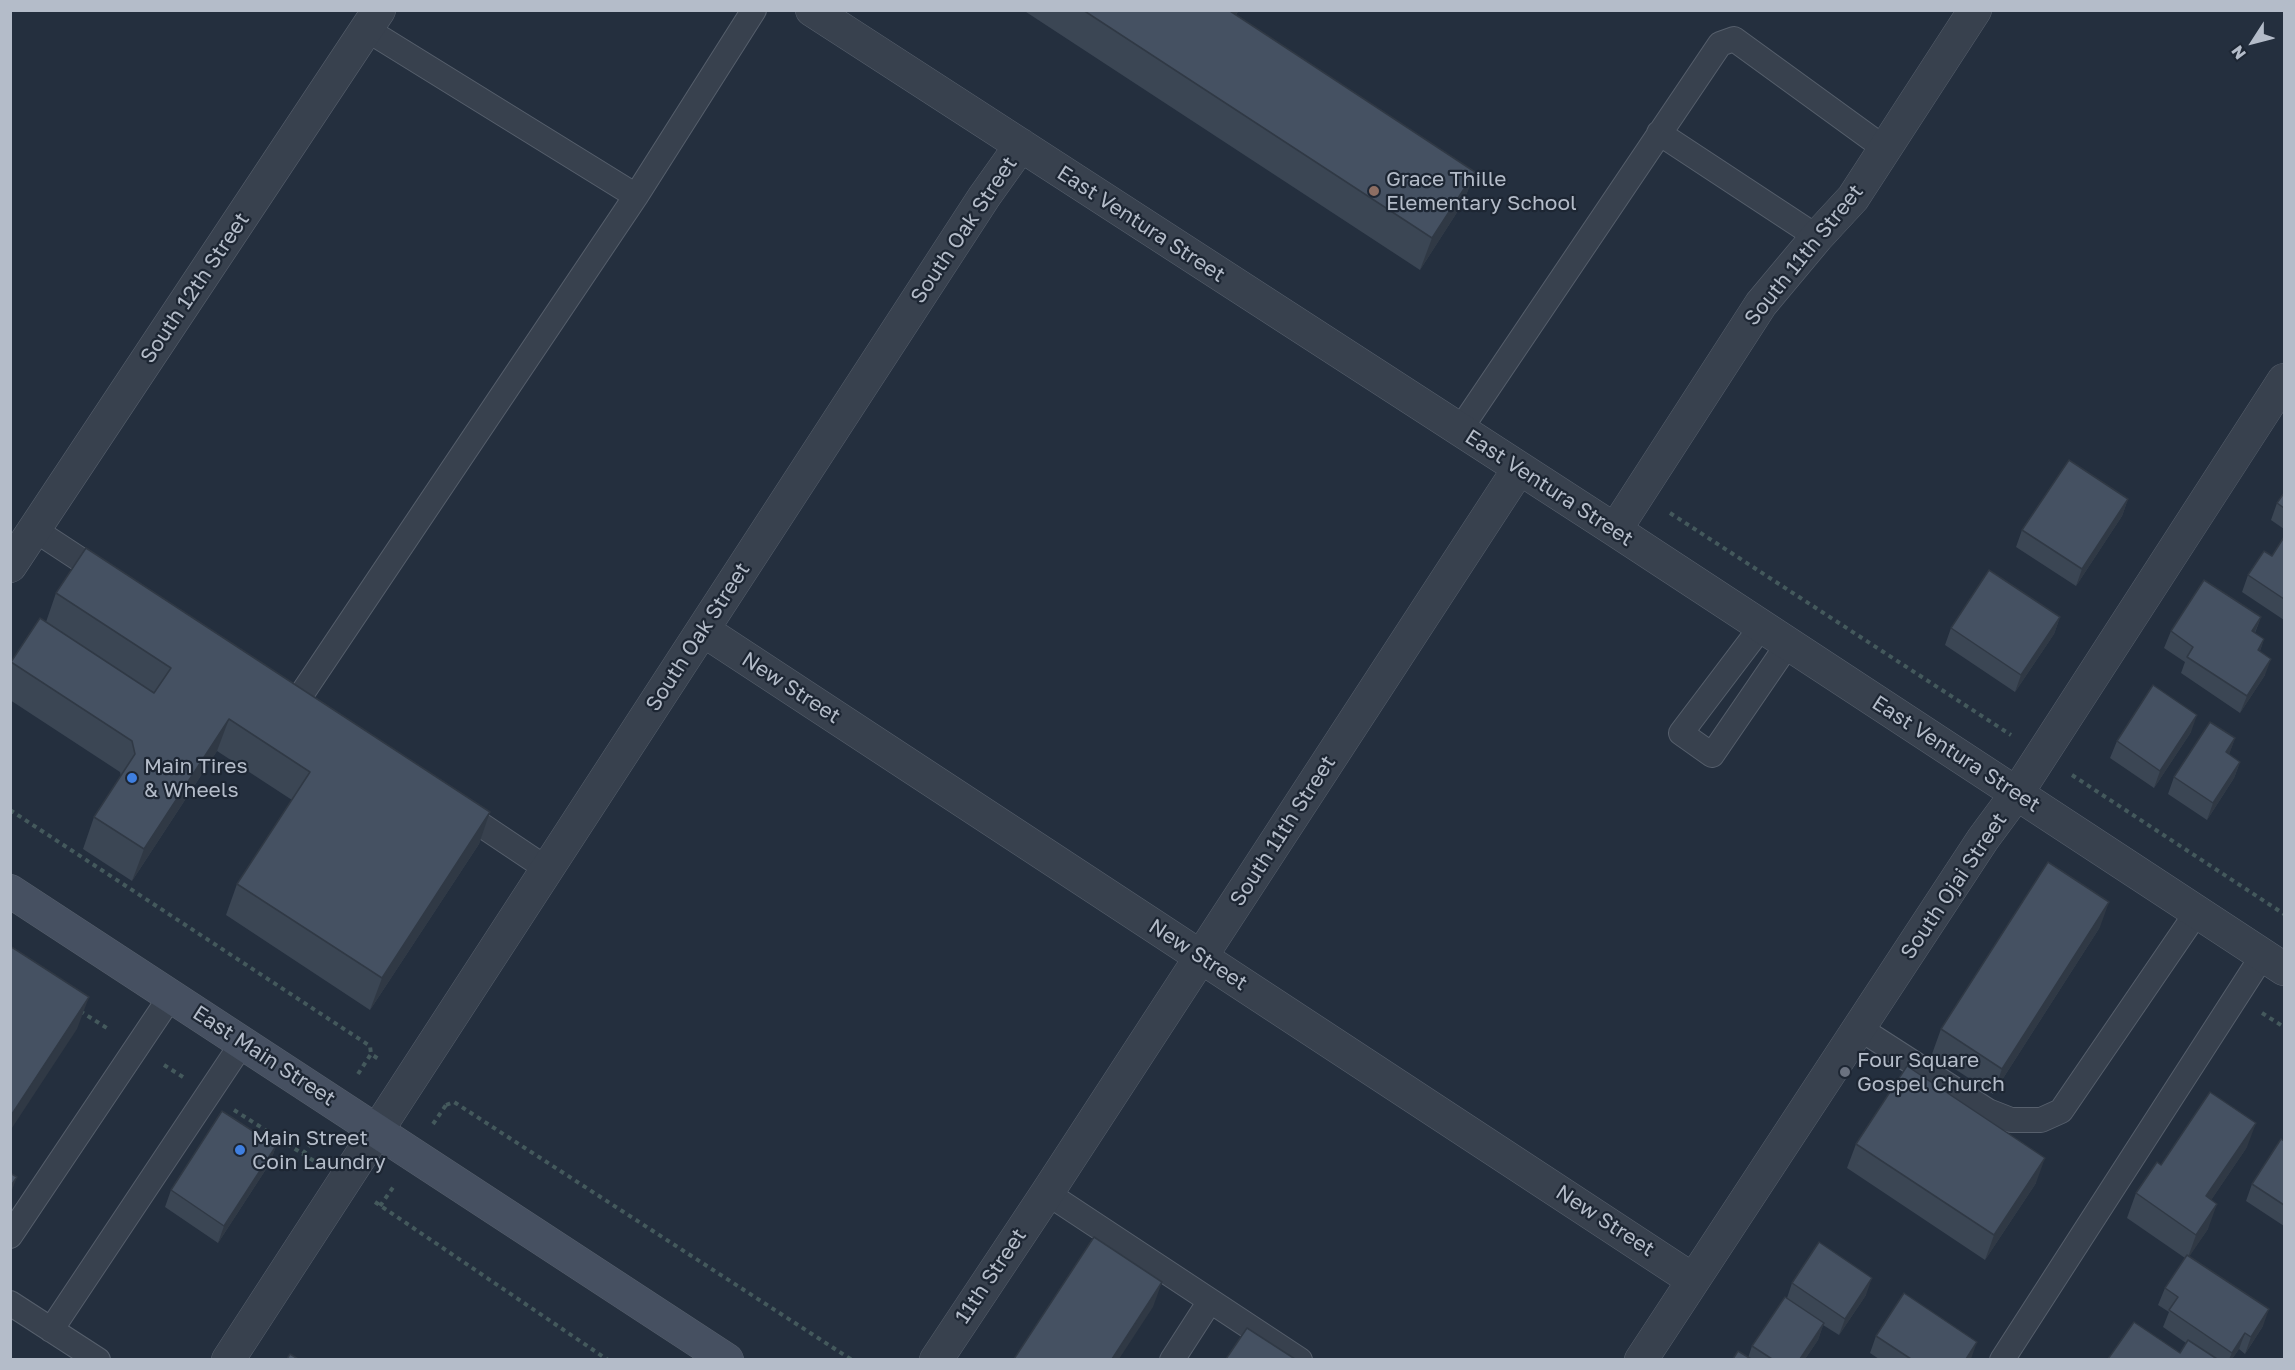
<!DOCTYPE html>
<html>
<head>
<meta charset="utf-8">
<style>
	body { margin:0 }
	#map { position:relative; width:2295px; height:1370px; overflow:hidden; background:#242f3e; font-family:"Golos Text",sans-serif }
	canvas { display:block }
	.frame { position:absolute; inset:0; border:12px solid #b4bcc9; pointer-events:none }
	.north { position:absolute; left:2223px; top:12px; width:60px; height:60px; -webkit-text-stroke:4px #1d2633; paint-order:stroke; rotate:234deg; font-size:16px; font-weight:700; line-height:24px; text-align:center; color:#b4bcc9 }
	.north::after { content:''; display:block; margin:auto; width:21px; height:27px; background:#b4bcc9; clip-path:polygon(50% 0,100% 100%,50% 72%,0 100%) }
</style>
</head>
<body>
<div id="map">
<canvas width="2295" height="1370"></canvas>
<div class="frame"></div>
<div class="north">N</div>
</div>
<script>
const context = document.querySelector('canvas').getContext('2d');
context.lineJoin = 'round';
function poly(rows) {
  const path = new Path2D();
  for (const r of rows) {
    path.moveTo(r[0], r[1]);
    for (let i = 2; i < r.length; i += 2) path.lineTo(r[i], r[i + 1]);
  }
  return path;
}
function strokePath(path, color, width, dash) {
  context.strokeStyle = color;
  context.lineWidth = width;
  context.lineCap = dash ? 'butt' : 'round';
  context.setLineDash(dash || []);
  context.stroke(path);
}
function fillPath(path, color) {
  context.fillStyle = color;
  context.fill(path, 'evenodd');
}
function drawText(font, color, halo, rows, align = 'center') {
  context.font = font + ' "Golos Text",sans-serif';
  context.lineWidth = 4.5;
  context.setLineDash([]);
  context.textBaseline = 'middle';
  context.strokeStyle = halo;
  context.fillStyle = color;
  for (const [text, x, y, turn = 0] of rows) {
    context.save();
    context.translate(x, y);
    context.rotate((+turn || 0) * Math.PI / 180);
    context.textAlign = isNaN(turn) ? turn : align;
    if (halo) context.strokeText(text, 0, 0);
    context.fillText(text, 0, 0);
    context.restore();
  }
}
const path = poly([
	[1670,513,2011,735],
	[2072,775,2284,914],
	[10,810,370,1046,371,1054],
	[80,1011,110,1030],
	[2262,1013,2284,1027],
	[164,1065,183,1077],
	[358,1074,371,1054,380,1060],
	[446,1105,454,1102,852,1360],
	[234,1110,314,1161],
	[433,1124,446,1105],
	[303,1154,316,1135],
	[375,1202,608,1360],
	[380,1206,394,1186]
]);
const lane = poly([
	[366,29,636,196],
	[1659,133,1817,237],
	[1459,431,1720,44,1734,39,1884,148],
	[35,530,105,576],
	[1762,626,1681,733,1712,755,1788,644],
	[295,704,636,196,754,10],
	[459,810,547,869],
	[1859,1028,1988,1111,2011,1120,2041,1120,2061,1111,2197,912],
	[1047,1193,1300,1360],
	[10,1236,171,996],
	[10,1303,98,1360],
	[51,1330,243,1042],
	[1172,1360,1210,1301],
	[2002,1360,2263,955]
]);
const street = poly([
	[812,10,1615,530,2284,969],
	[1615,530,1761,304,1817,237,1853,198,1975,10],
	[10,566,379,10],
	[703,630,1693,1280],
	[228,1360,984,197,1021,145],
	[936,1360,1047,1193,1518,470],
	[1641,1360,1983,839,2017,793,2284,380]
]);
const secondary = poly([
	[10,891,727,1360]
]);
const wall = poly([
	[1023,10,1239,10,1236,15,1475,172,1463,203,1420,270],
	[2284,493,2284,529,2271,520,2277,503],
	[2128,499,2122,516,2076,586,2016,547,2022,530],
	[2284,537,2284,620,2242,592,2248,575,2272,556],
	[56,593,490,812,479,844,370,1010,226,915,237,884,292,800,217,751,132,881,83,849,94,817,121,776,120,772,10,700,11,662,46,622],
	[2060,617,2054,634,2015,692,1945,645,1951,628],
	[2261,617,2255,633,2264,639,2260,651,2265,675,2240,713,2181,673,2185,662,2164,648,2171,631],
	[2191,732,2154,788,2110,758,2117,741],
	[2235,738,2229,754,2240,762,2234,778,2207,820,2168,794,2174,777],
	[2100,927,1993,1094,1932,1054,1941,1029],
	[2284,1141,2284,1226,2246,1201,2252,1184],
	[1856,1144,2036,1183,1985,1260,1847,1168],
	[276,1146,270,1163,218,1243,165,1207,171,1190],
	[2247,1147,2211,1200,2208,1229,2189,1256,2263,1326,2245,1354,2239,1349,2232,1359,2108,1359,2180,1353,2186,1343,2163,1327,2169,1312,2158,1305,2165,1288,2185,1258,2127,1218,2136,1193],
	[1792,1283,1866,1295,1839,1335,1823,1325,1818,1340,1805,1359,1733,1359,1748,1358,1752,1346,1787,1298],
	[1876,1336,1971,1359,1879,1359,1870,1353]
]);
const shadedWall = poly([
	[1230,10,1239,10,1218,43],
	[1475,172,1463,203,1420,270,1432,238],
	[2128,499,2122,516,2076,586,2082,569],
	[2060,617,2054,634,2015,692,2021,675],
	[2261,617,2254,634,2252,631],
	[2264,639,2258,656,2258,650],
	[2271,659,2265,675,2240,713,2247,696],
	[2197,715,2191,732,2154,788,2160,771],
	[229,719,217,751,132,881,144,849],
	[2235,738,2229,755,2226,752],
	[2240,762,2234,778,2207,820,2213,803],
	[490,812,479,844,370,1010,382,978],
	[2109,902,2100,927,1993,1094,2002,1069],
	[89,997,77,1029,10,1131,10,1117],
	[2256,1123,2247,1147,2197,1221,2206,1196],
	[276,1146,270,1163,218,1243,224,1226],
	[2045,1158,2036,1183,1985,1260,1994,1235],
	[17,1177,10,1195,10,1187],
	[2217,1204,2208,1229,2187,1260,2196,1235],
	[1872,1278,1866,1295,1839,1335,1845,1319],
	[1162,1282,1153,1307,1119,1359,1112,1359],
	[2269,1309,2263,1326,2245,1354,2251,1337],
	[1824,1323,1818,1340,1805,1359,1800,1359],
	[2245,1333,2239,1349,2232,1359,2229,1359,2232,1353],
	[1977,1342,1971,1359,1966,1359]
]);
const building = poly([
	[1083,10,1230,10,1230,11,1475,172,1432,238,1083,10],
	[2069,460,2128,499,2082,569,2022,530,2069,460],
	[2284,493,2284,508,2277,503,2284,493],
	[2284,537,2284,599,2248,575,2264,551,2272,556,2284,537],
	[86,548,490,812,382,978,237,884,310,772,229,719,144,849,94,817,135,754,132,741,11,662,40,618,154,693,171,668,56,593,86,548],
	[1989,570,2060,617,2021,675,1951,628,1989,570],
	[2204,580,2261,617,2252,631,2264,639,2258,650,2271,659,2247,696,2187,657,2193,647,2171,631,2204,580],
	[2153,685,2197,715,2160,771,2117,741,2153,685],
	[2210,722,2235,738,2226,752,2240,762,2213,803,2174,777,2210,722],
	[2048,862,2109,902,2002,1069,1941,1029,2048,862],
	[10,946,89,997,10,1117,10,946],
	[1907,1066,2045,1158,1994,1235,1856,1144,1907,1066],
	[2210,1092,2256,1123,2206,1196,2217,1204,2196,1235,2136,1193,2157,1162,2161,1165,2210,1092],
	[222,1111,276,1146,224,1226,171,1190,222,1111],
	[2281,1139,2284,1141,2284,1205,2252,1184,2281,1139],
	[10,1173,17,1177,10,1187,10,1173],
	[1094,1237,1162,1282,1112,1359,1014,1359,1094,1237],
	[1819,1242,1872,1278,1845,1319,1792,1283,1819,1242],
	[2187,1255,2269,1309,2251,1337,2245,1333,2232,1353,2169,1310,2178,1297,2165,1288,2187,1255],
	[1904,1293,1977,1342,1966,1359,1911,1359,1876,1336,1904,1293],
	[1785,1297,1824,1323,1800,1359,1772,1359,1752,1346,1785,1297],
	[2134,1322,2180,1353,2188,1340,2217,1359,2108,1359,2134,1322],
	[1247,1328,1295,1359,1226,1359,1247,1328],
	[1738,1351,1751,1359,1733,1359,1738,1351],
	[290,1354,298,1359,287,1359,290,1354]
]);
const markers = [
	[1374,191,6,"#8d6e63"],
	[132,778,6,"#3f7fe0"],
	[1845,1072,6,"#6b7280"],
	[240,1150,6,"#3f7fe0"]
];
const poiNames = [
	["Grace Thille",1386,179],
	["Elementary School",1386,203],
	["Main Tires",144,766],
	["& Wheels",144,790],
	["Four Square",1857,1060],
	["Gospel Church",1857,1084],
	["Main Street",252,1138],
	["Coin Laundry",252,1162]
];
const streetNames = [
	["East Ventura Street",1141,224,33],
	["South Oak Street",964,230,-56],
	["South 11th Street",1804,255,-51],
	["South 12th Street",195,288,-56],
	["East Ventura Street",1549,488,33],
	["South Oak Street",698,637,-57],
	["New Street",791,688,33],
	["East Ventura Street",1956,754,33],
	["South 11th Street",1283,831,-57],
	["South Ojai Street",1954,886,-56],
	["New Street",1198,955,33],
	["East Main Street",264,1056,33],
	["New Street",1605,1221,33],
	["11th Street",991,1276,-56]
];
strokePath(lane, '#565f6c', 26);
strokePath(street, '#565f6c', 34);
strokePath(secondary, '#565f6c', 34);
strokePath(path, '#44595c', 4, [4.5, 4.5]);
strokePath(lane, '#38414e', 24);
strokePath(street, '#38414e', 33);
strokePath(secondary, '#465061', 33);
fillPath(wall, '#3b4654');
fillPath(shadedWall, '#303945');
fillPath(building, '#455162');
strokePath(building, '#303945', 1.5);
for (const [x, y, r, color] of markers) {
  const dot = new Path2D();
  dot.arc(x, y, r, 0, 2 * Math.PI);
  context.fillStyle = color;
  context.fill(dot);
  strokePath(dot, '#1d2633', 2);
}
drawText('21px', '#b4bcc9', '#1d2633', poiNames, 'left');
drawText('21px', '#b4bcc9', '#1d2633', streetNames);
</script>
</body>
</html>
